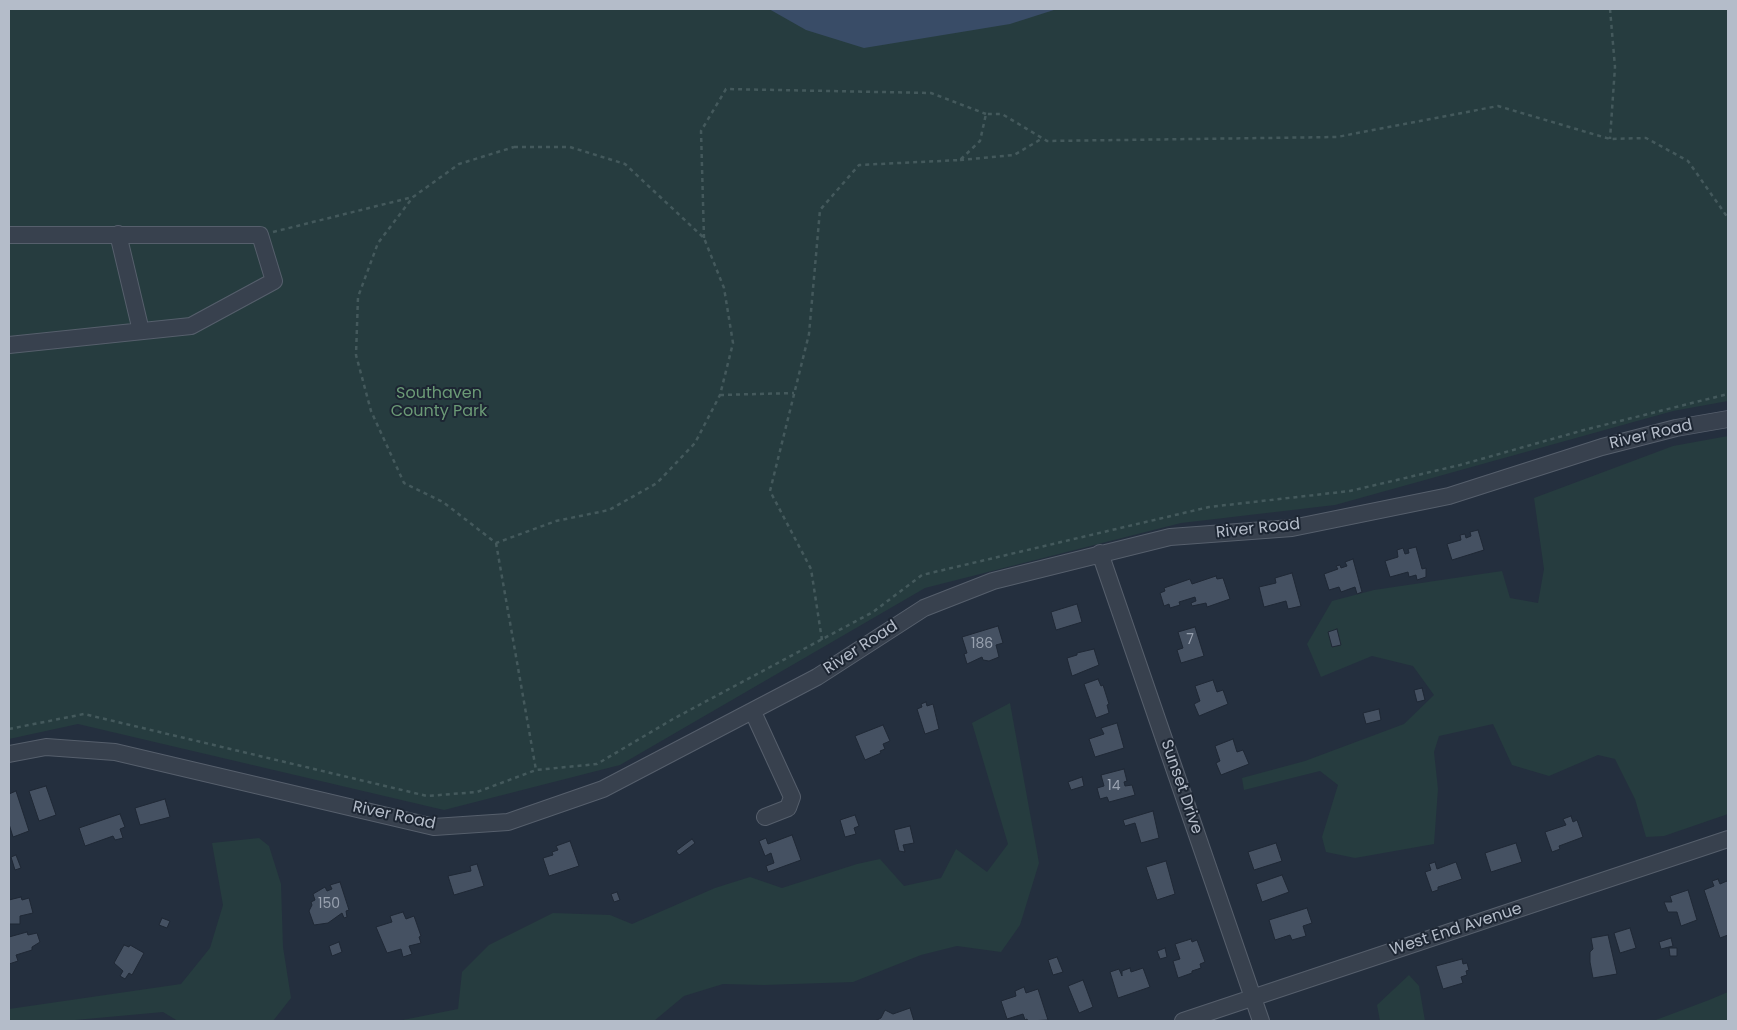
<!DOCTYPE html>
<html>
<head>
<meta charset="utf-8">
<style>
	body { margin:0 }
	#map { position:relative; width:1737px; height:1030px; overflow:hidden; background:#242f3e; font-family:Poppins,sans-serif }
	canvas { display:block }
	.frame { position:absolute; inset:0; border:10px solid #b4bcc9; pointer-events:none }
</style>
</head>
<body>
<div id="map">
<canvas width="1737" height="1030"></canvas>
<div class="frame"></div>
</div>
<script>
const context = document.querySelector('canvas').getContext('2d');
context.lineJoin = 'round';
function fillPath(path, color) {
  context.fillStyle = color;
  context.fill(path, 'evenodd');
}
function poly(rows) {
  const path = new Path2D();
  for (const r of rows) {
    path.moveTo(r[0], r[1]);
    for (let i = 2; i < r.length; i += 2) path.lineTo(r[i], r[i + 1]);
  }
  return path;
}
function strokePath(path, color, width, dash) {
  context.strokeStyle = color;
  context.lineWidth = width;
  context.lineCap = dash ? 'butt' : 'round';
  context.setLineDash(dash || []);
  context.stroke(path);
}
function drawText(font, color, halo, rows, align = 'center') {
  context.font = font + ' Poppins,sans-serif';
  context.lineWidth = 4;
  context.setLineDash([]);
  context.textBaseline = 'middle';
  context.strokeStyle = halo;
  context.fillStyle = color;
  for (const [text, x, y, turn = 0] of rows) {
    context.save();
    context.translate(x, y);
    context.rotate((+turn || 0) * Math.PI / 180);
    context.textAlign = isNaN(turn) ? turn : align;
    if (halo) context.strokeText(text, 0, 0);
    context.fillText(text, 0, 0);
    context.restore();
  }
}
const green = poly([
	[9,9,1728,9,1728,401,1673,411,1335,505,1181,523,925,588,620,765,444,810,78,724,9,739],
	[1728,436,1728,814,1664,836,1646,837,1635,799,1615,759,1598,755,1549,776,1512,765,1493,724,1439,736,1434,752,1438,789,1434,844,1355,858,1326,852,1322,837,1338,785,1320,771,1244,790,1242,778,1305,761,1404,724,1434,695,1413,666,1372,656,1321,677,1307,644,1332,601,1374,590,1502,571,1510,598,1538,603,1544,569,1534,498,1673,446],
	[1010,703,1039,863,1020,925,1001,952,957,946,921,955,853,982,763,985,723,984,684,996,654,1021,398,1021,458,1009,462,972,489,945,553,913,610,915,632,924,715,888,750,877,782,888,857,864,880,859,904,886,941,878,956,849,987,872,1008,844,972,723],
	[259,838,269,846,281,884,283,947,291,998,273,1021,178,1021,163,1012,64,1021,9,1021,9,1009,181,984,210,948,223,905,212,843],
	[1409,975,1419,986,1425,1021,1380,1021,1377,1005],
	[1728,992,1728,1021,1653,1021,1709,1000]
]);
const water = poly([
	[769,9,1057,9,1010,24,864,48,806,30]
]);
const building = poly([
	[1478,530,1484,550,1452,560,1447,544,1461,540,1460,535,1465,534,1466,538,1471,536,1470,532,1478,530],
	[1416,547,1422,569,1426,568,1426,577,1417,580,1416,575,1409,577,1408,572,1390,577,1385,561,1398,557,1397,550,1403,548,1405,554,1409,553,1408,549,1416,547],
	[1353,559,1362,592,1357,594,1355,587,1341,592,1339,587,1329,590,1324,574,1338,569,1336,566,1340,565,1341,568,1347,566,1345,562,1353,559],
	[1292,573,1301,606,1288,609,1286,601,1264,607,1259,587,1276,583,1275,578,1292,573],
	[1216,576,1217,579,1223,578,1230,599,1207,607,1206,603,1192,606,1191,603,1196,601,1195,597,1179,602,1180,605,1170,608,1169,604,1164,606,1160,593,1165,591,1164,588,1190,579,1192,584,1216,576],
	[1077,604,1082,622,1056,630,1051,612,1077,604],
	[998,626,1003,643,996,645,999,657,989,661,983,660,982,657,967,664,964,654,967,653,962,637,998,626],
	[1195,627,1204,656,1181,663,1177,650,1183,648,1178,632,1195,627],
	[1337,629,1341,645,1332,647,1328,632,1337,629],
	[1094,649,1099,665,1072,676,1067,658,1077,655,1077,653,1094,649],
	[1098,679,1101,686,1103,685,1109,704,1107,705,1109,713,1096,718,1084,684,1098,679],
	[1213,680,1217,692,1223,690,1228,704,1199,716,1194,704,1200,701,1195,686,1213,680],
	[1422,688,1425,700,1417,702,1414,690,1422,688],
	[926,702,927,706,933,704,939,729,925,734,917,709,922,707,921,704,926,702],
	[1379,709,1381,720,1366,724,1363,713,1379,709],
	[1117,723,1124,748,1095,757,1089,739,1104,734,1101,728,1117,723],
	[883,725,890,741,883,744,885,749,880,751,881,753,865,760,855,736,883,725],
	[1233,739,1237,752,1243,750,1249,764,1221,775,1216,763,1220,761,1215,746,1233,739],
	[1124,769,1127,781,1124,782,1125,786,1132,785,1135,795,1109,802,1107,797,1100,799,1097,788,1104,786,1101,775,1124,769],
	[1082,777,1084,786,1071,790,1068,782,1082,777],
	[46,786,56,815,39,821,29,791,46,786],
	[16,791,29,831,13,837,9,824,9,794,16,791],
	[165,799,170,817,140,825,135,808,165,799],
	[1153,811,1159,838,1141,843,1135,823,1125,826,1123,820,1153,811],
	[120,814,125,827,120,829,123,838,115,840,113,836,85,846,79,828,120,814],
	[855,815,859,826,854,828,856,834,845,837,840,820,855,815],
	[1571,816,1573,822,1577,820,1583,837,1559,846,1560,849,1552,852,1545,832,1566,825,1563,819,1571,816],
	[910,826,914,843,903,845,905,852,899,851,894,830,910,826],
	[792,835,801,860,768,872,766,866,774,863,771,853,765,856,759,841,766,838,768,844,792,835],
	[692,839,695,843,679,855,676,851,692,839],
	[570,841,579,866,549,876,543,858,553,855,552,852,558,850,556,846,570,841],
	[1276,843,1282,861,1254,870,1248,852,1276,843],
	[1516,843,1522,862,1491,872,1485,853,1516,843],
	[16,855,21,868,15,870,11,857,16,855],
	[1166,861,1175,894,1157,900,1146,867,1166,861],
	[1435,862,1437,869,1456,862,1462,879,1438,887,1438,890,1432,892,1425,872,1431,870,1429,864,1435,862],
	[477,864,484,886,454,895,448,876,471,871,470,866,477,864],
	[1282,875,1289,892,1262,902,1256,884,1282,875],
	[1718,879,1720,884,1727,881,1728,884,1728,935,1720,938,1704,890,1714,886,1712,881,1718,879],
	[340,882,349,910,346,911,347,917,344,918,342,913,328,923,314,925,309,911,312,905,311,902,315,900,313,894,325,887,327,891,332,889,330,885,340,882],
	[1688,890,1697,920,1681,926,1677,912,1668,912,1664,902,1672,902,1670,896,1688,890],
	[617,892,620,900,614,902,611,894,617,892],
	[21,897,22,900,29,898,33,913,20,916,20,924,9,924,9,900,21,897],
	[1307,908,1312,923,1303,926,1306,936,1292,940,1290,935,1275,940,1269,920,1307,908],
	[403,912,406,919,414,916,421,936,419,937,421,943,409,946,412,954,403,957,401,949,387,953,376,927,392,922,390,916,403,912],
	[162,918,170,921,167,928,159,925,162,918],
	[1630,928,1636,948,1620,953,1614,933,1630,928],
	[27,932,28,935,37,933,40,942,32,947,32,950,16,955,18,961,9,964,9,937,27,932],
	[1608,935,1617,974,1593,978,1590,962,1590,952,1593,949,1591,938,1608,935],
	[1671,938,1673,946,1661,949,1659,942,1671,938],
	[1191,939,1192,942,1197,940,1205,962,1200,964,1201,968,1192,971,1192,973,1178,978,1173,961,1180,959,1175,944,1191,939],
	[339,942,342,952,332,956,329,946,339,942],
	[124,945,129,947,130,945,144,953,132,975,129,973,125,979,120,976,123,971,114,963,124,945],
	[1165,948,1167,957,1160,959,1157,951,1165,948],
	[1669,948,1677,948,1677,956,1670,956,1669,948],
	[1057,957,1063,972,1053,975,1048,960,1057,957],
	[1462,959,1463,964,1467,963,1469,970,1466,971,1467,975,1461,977,1463,983,1443,989,1436,966,1462,959],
	[1130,968,1131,972,1143,968,1150,987,1118,998,1110,972,1119,969,1122,976,1122,971,1130,968],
	[1083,980,1093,1007,1079,1013,1068,986,1083,980],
	[1024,987,1026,993,1038,989,1048,1020,1028,1021,1027,1019,1025,1020,1023,1014,1007,1019,1001,1001,1016,996,1015,991,1024,987],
	[910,1008,914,1021,875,1021,881,1018,885,1010,893,1014,910,1008]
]);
const path = poly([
	[1610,9,1615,67,1610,139],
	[514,147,570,147,625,164,704,238,724,288,733,343,720,395,695,443,657,483,609,510,556,521,496,543,443,502,404,483,371,411,356,355,358,297,378,243,413,197,459,164,514,147],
	[960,160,1014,155,1043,138],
	[273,232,413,197],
	[704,238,701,131,726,89,931,93,986,114],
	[720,395,794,393],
	[496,543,536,770],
	[822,640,811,569,770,491,809,334,820,210,859,165,960,160,980,141,986,114,1002,114,1047,141,1337,137,1498,106,1610,139,1646,138,1688,161,1728,218],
	[9,729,84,714,427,796,477,792,536,770,597,764,673,719,873,612,922,575,1209,507,1350,491,1460,465,1584,430,1728,394]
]);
const minor = poly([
	[118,234,141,331],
	[9,235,260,235,274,281,191,326,9,345],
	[1100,553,1261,1021],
	[753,712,792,797,788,808,765,817],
	[9,754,46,747,115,752,434,827,508,822,603,789,817,677,924,608,993,581,1170,537,1292,528,1449,496,1602,447,1676,428,1728,419],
	[1183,1021,1728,839]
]);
const numberNames = [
	["7",1190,640],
	["186",982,644],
	["14",1114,786],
	["150",329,904]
];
const parkNames = [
	["Southaven",439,394],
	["County Park",439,412]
];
const streetNames = [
	["River Road",1651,435,-13],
	["River Road",1258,529,-6],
	["River Road",861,648,-33],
	["Sunset Drive",1181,787,71],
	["River Road",394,816,12],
	["West End Avenue",1456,930,-18]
];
fillPath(green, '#263c3f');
fillPath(water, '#394c67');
fillPath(building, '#455162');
strokePath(building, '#1f2835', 1);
strokePath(minor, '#565f6c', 18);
strokePath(path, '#44595c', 2.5, [4, 4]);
strokePath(minor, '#38414e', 16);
drawText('14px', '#98a1af', null, numberNames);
drawText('16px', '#6b9a76', '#1d2633', parkNames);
drawText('16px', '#b4bcc9', '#1d2633', streetNames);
</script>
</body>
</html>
